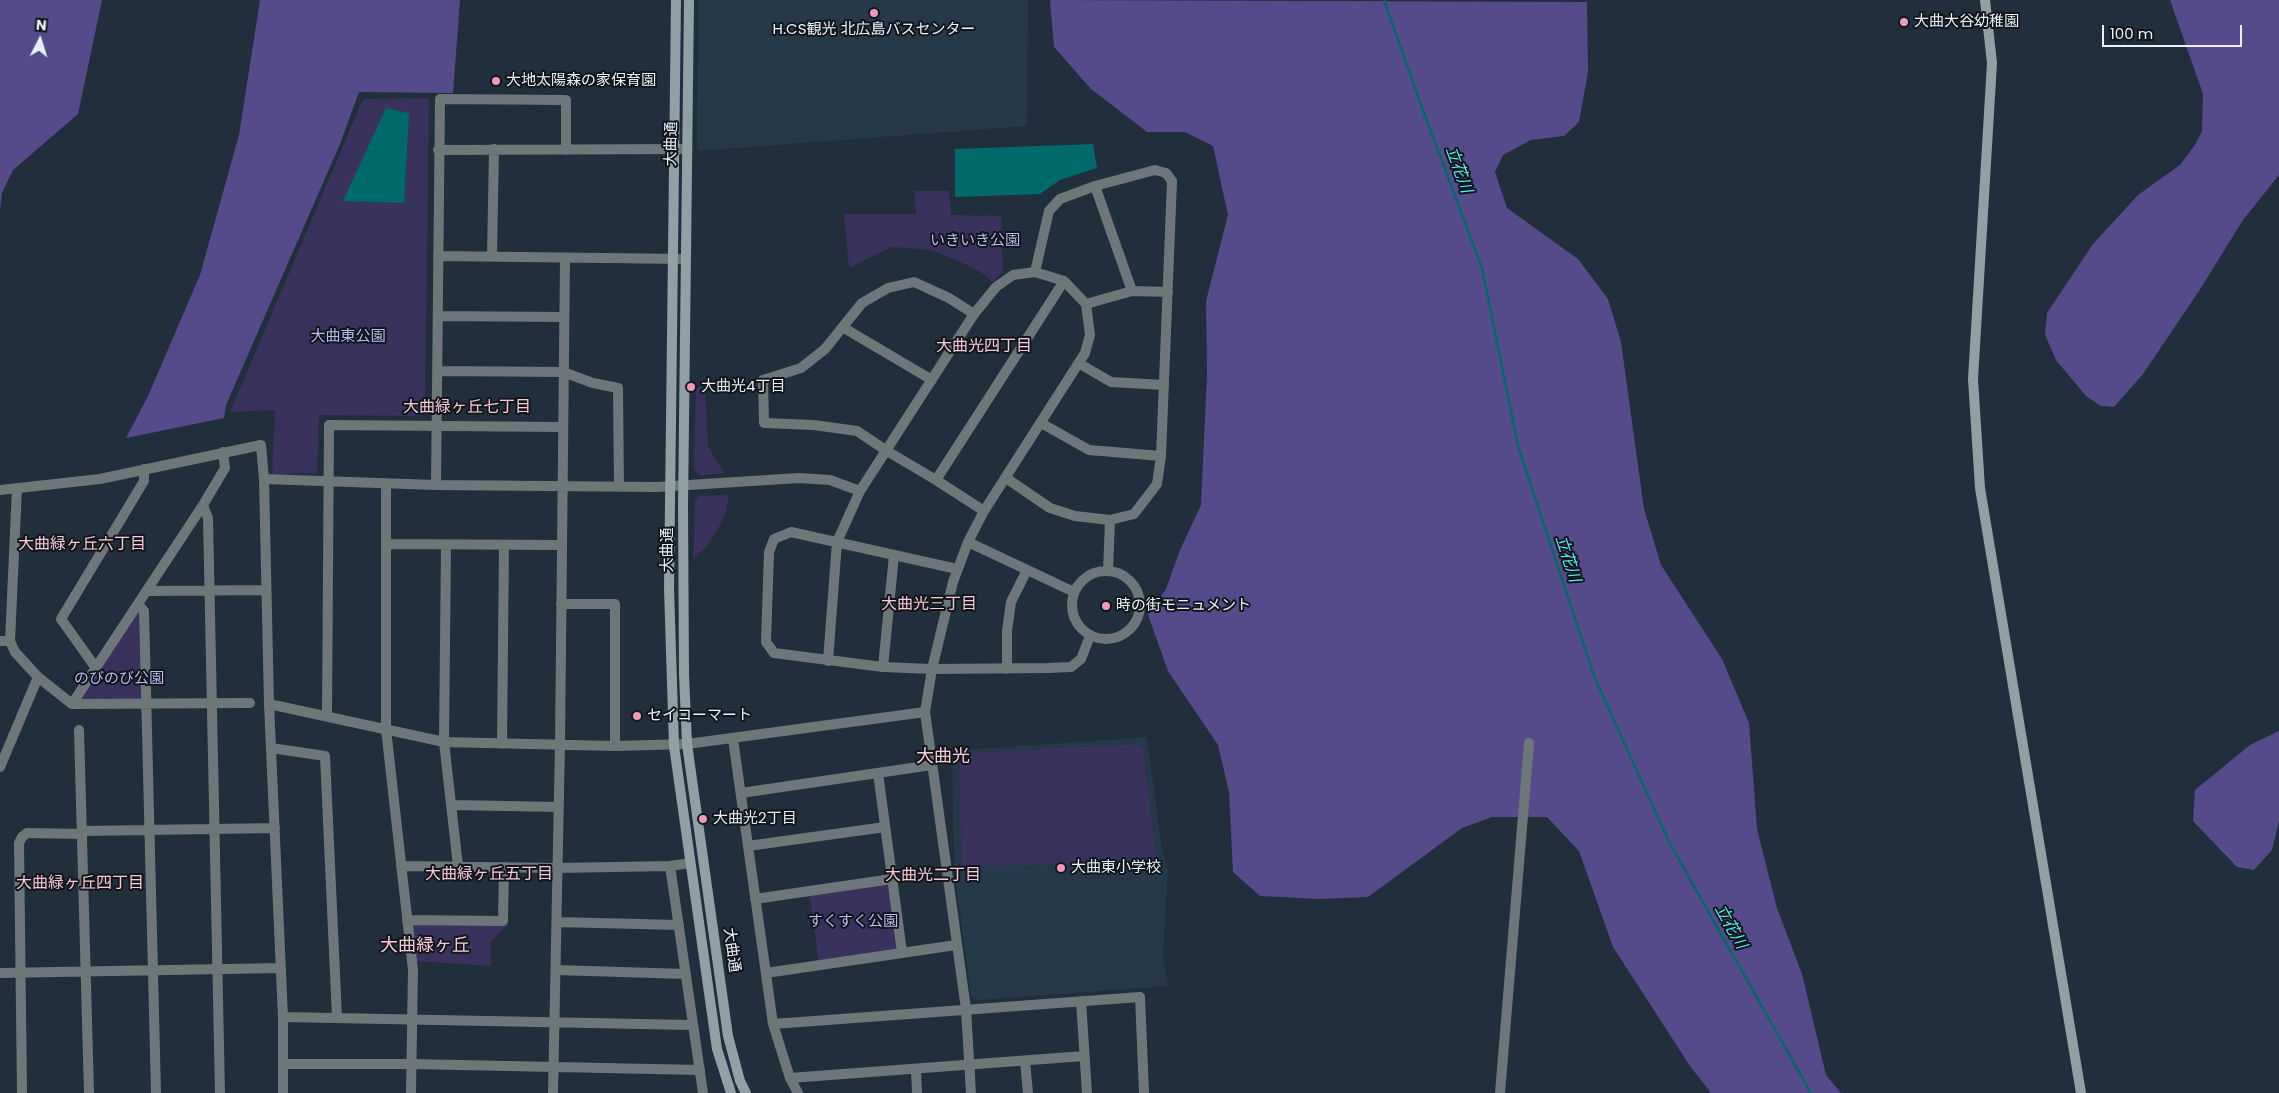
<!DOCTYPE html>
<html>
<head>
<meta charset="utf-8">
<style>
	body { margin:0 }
	#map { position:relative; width:2279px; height:1093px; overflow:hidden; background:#202f3b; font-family:Poppins,sans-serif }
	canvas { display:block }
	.north { position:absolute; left:15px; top:15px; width:50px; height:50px; -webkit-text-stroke:4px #10161b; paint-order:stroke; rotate:5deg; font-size:14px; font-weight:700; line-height:20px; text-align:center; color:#e9f2fa }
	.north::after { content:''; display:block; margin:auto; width:18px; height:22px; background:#e9f2fa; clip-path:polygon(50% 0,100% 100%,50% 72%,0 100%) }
	.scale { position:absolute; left:2102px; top:25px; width:140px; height:22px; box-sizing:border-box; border:2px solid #e9f2fa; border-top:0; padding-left:6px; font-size:15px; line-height:18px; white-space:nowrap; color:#e9f2fa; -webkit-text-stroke:4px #10161b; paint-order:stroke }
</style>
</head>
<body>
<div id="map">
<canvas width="2279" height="1093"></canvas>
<div class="north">N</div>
<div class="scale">100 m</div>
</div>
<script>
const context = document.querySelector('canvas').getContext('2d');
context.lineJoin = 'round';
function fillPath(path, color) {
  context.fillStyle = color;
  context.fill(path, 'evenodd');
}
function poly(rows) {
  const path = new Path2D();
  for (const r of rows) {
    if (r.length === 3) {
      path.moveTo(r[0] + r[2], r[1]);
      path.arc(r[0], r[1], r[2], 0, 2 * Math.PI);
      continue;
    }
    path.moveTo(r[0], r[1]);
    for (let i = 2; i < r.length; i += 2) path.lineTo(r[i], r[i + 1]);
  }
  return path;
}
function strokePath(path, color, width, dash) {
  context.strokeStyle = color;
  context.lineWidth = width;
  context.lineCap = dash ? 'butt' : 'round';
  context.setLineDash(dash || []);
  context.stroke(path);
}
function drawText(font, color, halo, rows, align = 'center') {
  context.font = font + ' Poppins,"Noto Sans JP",sans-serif';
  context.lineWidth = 4;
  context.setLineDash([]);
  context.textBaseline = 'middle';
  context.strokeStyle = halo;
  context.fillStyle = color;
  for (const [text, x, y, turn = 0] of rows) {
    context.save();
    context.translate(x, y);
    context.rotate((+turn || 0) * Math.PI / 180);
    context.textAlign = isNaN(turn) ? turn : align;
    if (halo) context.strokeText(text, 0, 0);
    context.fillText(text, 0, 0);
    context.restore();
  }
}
const built = poly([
	[698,0,1028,0,1027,126,697,151],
	[1147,737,1162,850,1168,870,1163,955,1168,986,979,1000,971,997,954,867,952,763,964,750]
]);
const green = poly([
	[429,98,425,412,422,416,319,415,317,473,272,474,275,410,230,412,363,99],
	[914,191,949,191,951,215,1001,216,1003,271,993,282,978,270,932,250,907,248,892,247,849,268,844,214,916,214],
	[696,387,705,388,708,446,724,473,701,476,694,470],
	[729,495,725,514,717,531,707,546,693,559,695,501,700,496],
	[138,604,144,616,146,705,72,704],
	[1136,744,1143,750,1157,863,962,866,959,763,970,753],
	[892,879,902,952,819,963,809,891],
	[407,920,508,925,491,941,491,966,412,961]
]);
const forest = poly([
	[0,0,102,0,78,114,13,170,2,193,0,212],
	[260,0,460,0,453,93,359,92,340,144,226,405,224,418,126,438,148,396,200,275,239,135],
	[1050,0,1587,2,1588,72,1579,122,1564,136,1531,140,1503,155,1495,172,1507,208,1578,259,1608,299,1621,342,1644,509,1661,565,1722,659,1749,723,1757,829,1777,908,1802,974,1826,1075,1841,1093,1711,1093,1690,1066,1613,947,1579,851,1547,817,1492,817,1462,828,1368,897,1319,899,1260,896,1233,872,1229,792,1218,745,1168,671,1148,615,1166,589,1180,550,1201,505,1207,374,1206,301,1228,215,1213,146,1185,132,1147,132,1091,89,1054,47],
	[2170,0,2279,0,2279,175,2243,220,2199,291,2143,374,2114,407,2101,406,2086,396,2056,360,2045,335,2047,313,2093,244,2138,195,2180,165,2195,145,2202,131,2203,94],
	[2279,731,2279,821,2272,850,2254,870,2237,867,2193,821,2195,790,2250,745]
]);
const water = poly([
	[386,108,409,113,404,203,343,201],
	[1093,144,1097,168,1060,180,1040,194,955,197,955,149]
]);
const stream = poly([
	[1384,0,1420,102,1482,268,1518,446,1594,676,1669,842,1811,1093]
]);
const street = poly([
	[438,150,687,149],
	[1095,186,1132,291],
	[438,256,686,259],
	[492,256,494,149],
	[1086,304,1132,291,1168,292],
	[974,314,949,298,914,282,888,288,862,303,825,349,801,368,763,380,764,423,814,425,857,431,887,451,936,480,984,511],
	[438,316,564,317],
	[844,328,932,380],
	[1080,364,1111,382,1164,385],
	[437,371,563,372,593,383,618,388,619,487],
	[1041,423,1089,450,1161,456],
	[1006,478,1050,508,1075,516,1110,520,1134,514,1157,484,1161,456,1172,181,1166,173,1155,170,1095,186,1060,199,1049,211,1035,272],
	[264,479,436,485,657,487,799,478,830,480,860,491],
	[936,480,1064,281],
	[386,483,386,729,413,970,411,1093],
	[436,485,440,99,566,100,566,150],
	[0,490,100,479,261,445,264,479,269,704,283,1017,283,1093],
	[203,505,208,518,220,1093],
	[968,542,1074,592],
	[387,544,561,545],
	[446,545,444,742,458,866],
	[957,569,791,532,774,539,769,552,766,642,774,653,883,667,932,669,1048,668,1071,667,1081,659,1090,636],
	[1106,605,34],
	[1108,571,1110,520],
	[147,591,265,590],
	[138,604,144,611,156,1093],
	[561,604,615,604,615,746],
	[0,641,10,641,15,652,38,677,72,704,250,703],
	[10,641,17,488],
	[828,661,837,542,860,491,974,314,996,287,1013,275,1035,272,1064,281,1086,304,1090,335,1085,353,984,511,968,542,953,582,932,669,925,712,966,1009,971,1093],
	[883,667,894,555],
	[96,668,61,619,144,481,144,469],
	[1007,669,1007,631,1011,602,1027,570],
	[72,704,203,505,225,468,223,452],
	[269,704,444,742,615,746,687,744,925,712],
	[327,716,329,425,562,427],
	[79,730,89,1093],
	[733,739,773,1024,790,1078,798,1093],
	[502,744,504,545],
	[271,748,325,756,337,1017],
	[0,767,38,677],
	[878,773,902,952],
	[741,793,932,765],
	[451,805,559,807],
	[83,831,275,828],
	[748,846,885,827],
	[401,866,558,868,670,866,690,863],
	[670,866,703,1093],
	[755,899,892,879],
	[407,920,503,921,504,867],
	[557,922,679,925],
	[556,970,686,974],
	[0,973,281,968],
	[766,973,956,945],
	[1081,1001,1087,1093],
	[283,1017,692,1025],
	[773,1024,1140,997,1144,1093],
	[1025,1061,1028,1093],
	[283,1064,412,1064,700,1070],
	[916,1069,917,1093],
	[790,1078,1084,1056],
	[22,1093,19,843,22,837,27,833,83,834],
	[553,1093,560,744,565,258],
	[1500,1093,1529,743]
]);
const secondary = poly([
	[676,0,669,588,674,746,717,1049,731,1093],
	[689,0,683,506,684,674,687,744,728,1036,740,1081,746,1093],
	[1985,0,1992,63,1973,379,1980,488,2081,1093]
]);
const markers = [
	[874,13,5,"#f09ab6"],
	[1904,22,5,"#f09ab6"],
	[496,81,5,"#f09ab6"],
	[691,387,5,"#f09ab6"],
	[1106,606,5,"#f09ab6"],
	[637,716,5,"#f09ab6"],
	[703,819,5,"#f09ab6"],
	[1061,868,5,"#f09ab6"]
];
const poiNames = [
	["大曲大谷幼稚園",1914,22],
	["H.CS観光 北広島バスセンター",874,30,"center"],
	["大地太陽森の家保育園",506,81],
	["大曲光4丁目",701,387],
	["時の街モニュメント",1116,606],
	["セイコーマート",647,716],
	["大曲光2丁目",713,819],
	["大曲東小学校",1071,868]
];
const streetNames = [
	["大曲通",672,144,-89],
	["大曲通",668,550,-90],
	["大曲通",731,950,82]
];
const parkNames = [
	["いきいき公園",975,241],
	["大曲東公園",348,337],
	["のびのび公園",119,679],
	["すくすく公園",853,922]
];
const waterNames = [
	["立花川",1458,170,70],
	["立花川",1567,559,72],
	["立花川",1730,927,61]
];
const neighbourhoodNames = [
	["大曲光四丁目",984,347],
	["大曲緑ヶ丘七丁目",467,408],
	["大曲緑ヶ丘六丁目",82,545],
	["大曲光三丁目",929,605],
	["大曲緑ヶ丘五丁目",489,875],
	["大曲光二丁目",933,876],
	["大曲緑ヶ丘四丁目",80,884]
];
const quarterNames = [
	["大曲光",943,757],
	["大曲緑ヶ丘",425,946]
];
fillPath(built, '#253949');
fillPath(green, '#38325c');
fillPath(forest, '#554b8b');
fillPath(water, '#006a6a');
strokePath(stream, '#006a6a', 2.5);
strokePath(street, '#6d777a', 10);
strokePath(secondary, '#90a0a5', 10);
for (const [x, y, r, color] of markers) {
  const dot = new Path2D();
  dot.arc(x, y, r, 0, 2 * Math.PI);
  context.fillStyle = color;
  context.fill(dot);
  strokePath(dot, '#10161b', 2);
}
drawText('15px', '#e9f2fa', '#10161b', poiNames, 'left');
drawText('15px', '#e9f2fa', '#10161b', streetNames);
drawText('15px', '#bdb8f0', '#10161b', parkNames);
drawText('italic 16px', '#51f3f4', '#10161b', waterNames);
drawText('16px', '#f9c7d6', '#10161b', neighbourhoodNames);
drawText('18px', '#f9c7d6', '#10161b', quarterNames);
</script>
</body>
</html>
